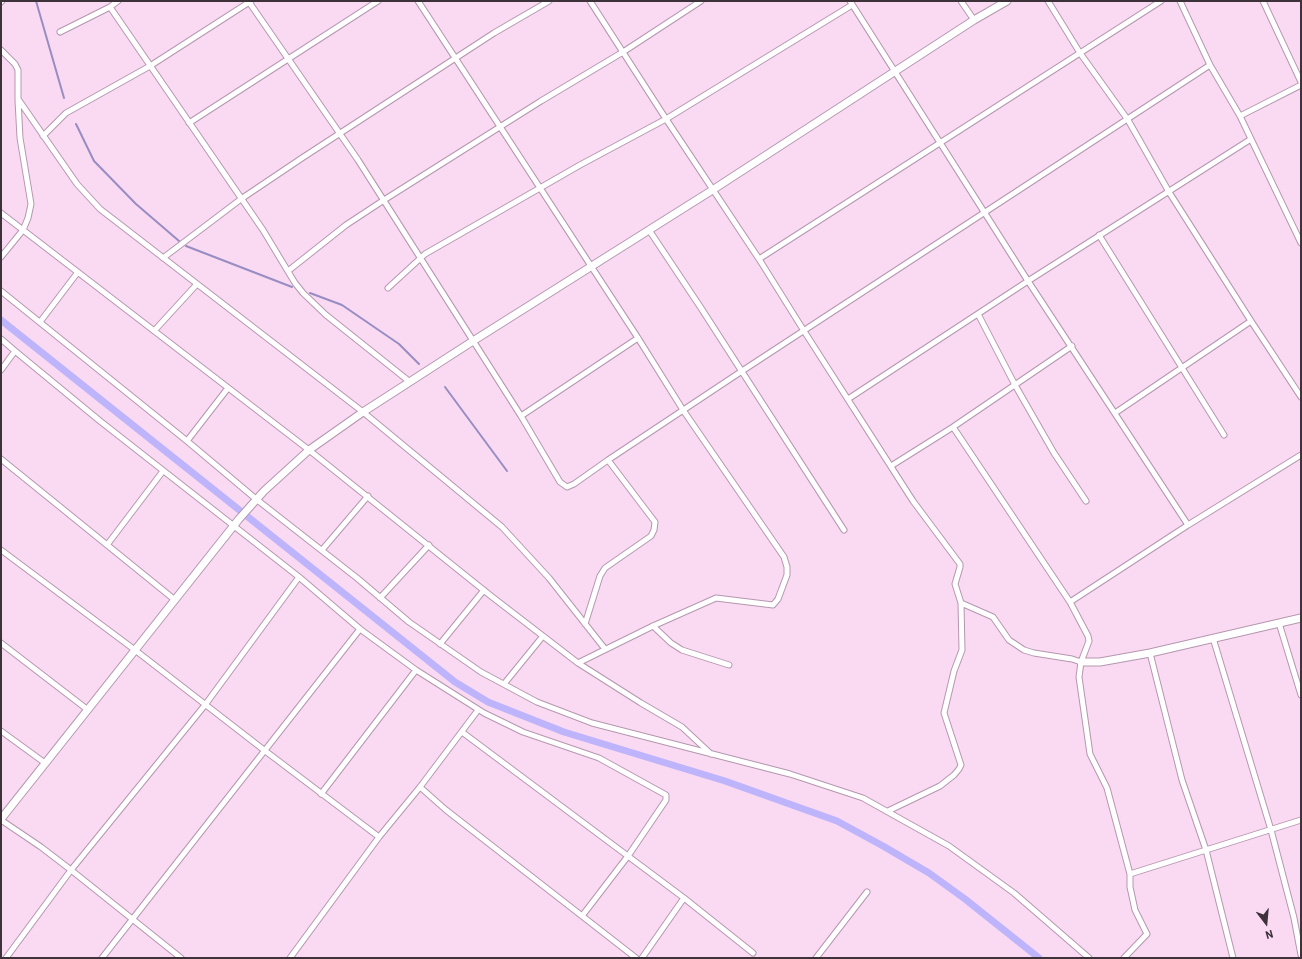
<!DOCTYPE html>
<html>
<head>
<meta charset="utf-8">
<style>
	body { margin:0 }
	#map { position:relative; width:1302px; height:959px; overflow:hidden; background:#fadaf3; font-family:Barlow,sans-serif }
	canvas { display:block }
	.frame { position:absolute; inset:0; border:2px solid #3d313a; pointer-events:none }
	.north { position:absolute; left:1246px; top:903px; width:40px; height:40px; -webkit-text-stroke:3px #fadaf3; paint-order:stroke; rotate:164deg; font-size:11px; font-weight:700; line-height:16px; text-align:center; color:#3d313a }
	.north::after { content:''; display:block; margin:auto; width:14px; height:18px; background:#3d313a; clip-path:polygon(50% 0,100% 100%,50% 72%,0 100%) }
</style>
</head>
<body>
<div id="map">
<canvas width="1302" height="959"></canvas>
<div class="frame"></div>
<div class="north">N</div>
</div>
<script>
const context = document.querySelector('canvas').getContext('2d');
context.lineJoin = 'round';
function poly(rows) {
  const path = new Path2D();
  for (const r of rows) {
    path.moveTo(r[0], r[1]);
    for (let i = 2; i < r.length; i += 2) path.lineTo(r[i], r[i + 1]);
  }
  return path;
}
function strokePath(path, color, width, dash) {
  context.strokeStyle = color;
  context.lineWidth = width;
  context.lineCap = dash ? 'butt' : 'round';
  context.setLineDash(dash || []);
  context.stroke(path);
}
const stream = poly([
	[36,1,64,98],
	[76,124,94,161,136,204,179,241],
	[186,246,292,287],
	[310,293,342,305,399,344,419,364],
	[445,387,507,471]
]);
const canal = poly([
	[1,320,455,682,488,702,564,732,725,781,837,821,883,846,929,873,965,899,1039,958]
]);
const street = poly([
	[418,1,638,338,683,410,784,557,787,567,787,575,778,599,773,605,716,598,653,626,578,663],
	[590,1,666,119,759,259,804,331,913,501,960,564,960,567,955,584,961,603,962,650,954,671,944,713,961,765,959,769,954,775,940,786,888,811],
	[850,1,1028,281,1188,525],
	[961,1,974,20],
	[1048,1,1080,53,1128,120,1169,192,1251,321,1301,397],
	[1180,1,1210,65,1240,116,1301,243],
	[1263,1,1301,82],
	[1,2,2,1],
	[249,2,358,160,521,416,560,482,567,487,574,484,608,460,742,371,1210,65],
	[110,7,263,230,295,283,303,293,326,315,410,382],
	[60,32,110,7,118,1],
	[1,50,15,64,18,70,18,99,77,184,100,209,363,412,502,527,549,578,605,649],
	[1240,116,1301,85],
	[189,123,378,1],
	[43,136,66,113,150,66,251,1],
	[1,213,309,450,491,596,578,663,641,703,682,727,711,754],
	[649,230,701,308,844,530],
	[1099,235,1224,435],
	[1,257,23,230,28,218,31,204,20,138,18,100],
	[163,258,241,199,302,158,494,33,549,1],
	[759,259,1161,1],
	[288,271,346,225,384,200,541,101,623,52,701,1],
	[388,288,425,254,580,165,666,119,852,5],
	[1,291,187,441,256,499,357,578,409,622,481,672,537,702,592,723,790,774,863,798,949,846,1014,893,1089,958],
	[978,314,1015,385,1054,453,1086,501],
	[40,322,78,272],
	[154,331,197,284],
	[1,339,15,351],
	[1,370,15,351,100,421,299,577,360,629,416,670,484,713,523,732,599,758,666,795,666,800,628,856,582,916],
	[848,399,1028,281,1251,139],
	[1115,413,1251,321],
	[521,416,638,338],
	[953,427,1070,602,1088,636,1089,641,1081,662,1079,677,1090,754,1107,788,1130,874,1130,887,1135,910,1147,934,1124,958],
	[187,441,228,388],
	[1,459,175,600],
	[891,466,953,427,1072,346],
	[107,545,163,471],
	[1,550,135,650,264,750,379,837,420,787,478,710],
	[322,550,368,496],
	[380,598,429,545],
	[1070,602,1188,525,1301,455],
	[961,603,993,617,1009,640,1024,650,1034,653,1072,659,1081,662],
	[1279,623,1301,695],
	[585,624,600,576,605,568,651,536,654,530,655,522,608,460],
	[653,626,671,643,682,650,729,665],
	[1213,638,1271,830,1294,918,1301,955],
	[1,643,88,710],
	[440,644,484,590],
	[1150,653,1182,780,1206,850,1233,958],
	[504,684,543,636],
	[1,731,45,763],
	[462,732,684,898,642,958],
	[420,787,446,810,636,958],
	[321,794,416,670],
	[1,820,41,847,71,870,181,958],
	[1130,874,1301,820],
	[684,898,753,953],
	[6,958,71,870,205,705,299,577],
	[102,958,360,629],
	[290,958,379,837],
	[816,958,867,892]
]);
const secondary = poly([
	[1081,662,1100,662,1150,653,1301,618],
	[1,819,239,519,264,491,309,450,363,412,473,341,714,189,974,20,1007,1]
]);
strokePath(stream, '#978dc2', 2);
strokePath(canal, '#bdb4fc', 7);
strokePath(street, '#b597af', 7);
strokePath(secondary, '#b597af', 9);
strokePath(street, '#fff', 5);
strokePath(secondary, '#fff', 7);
</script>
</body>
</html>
